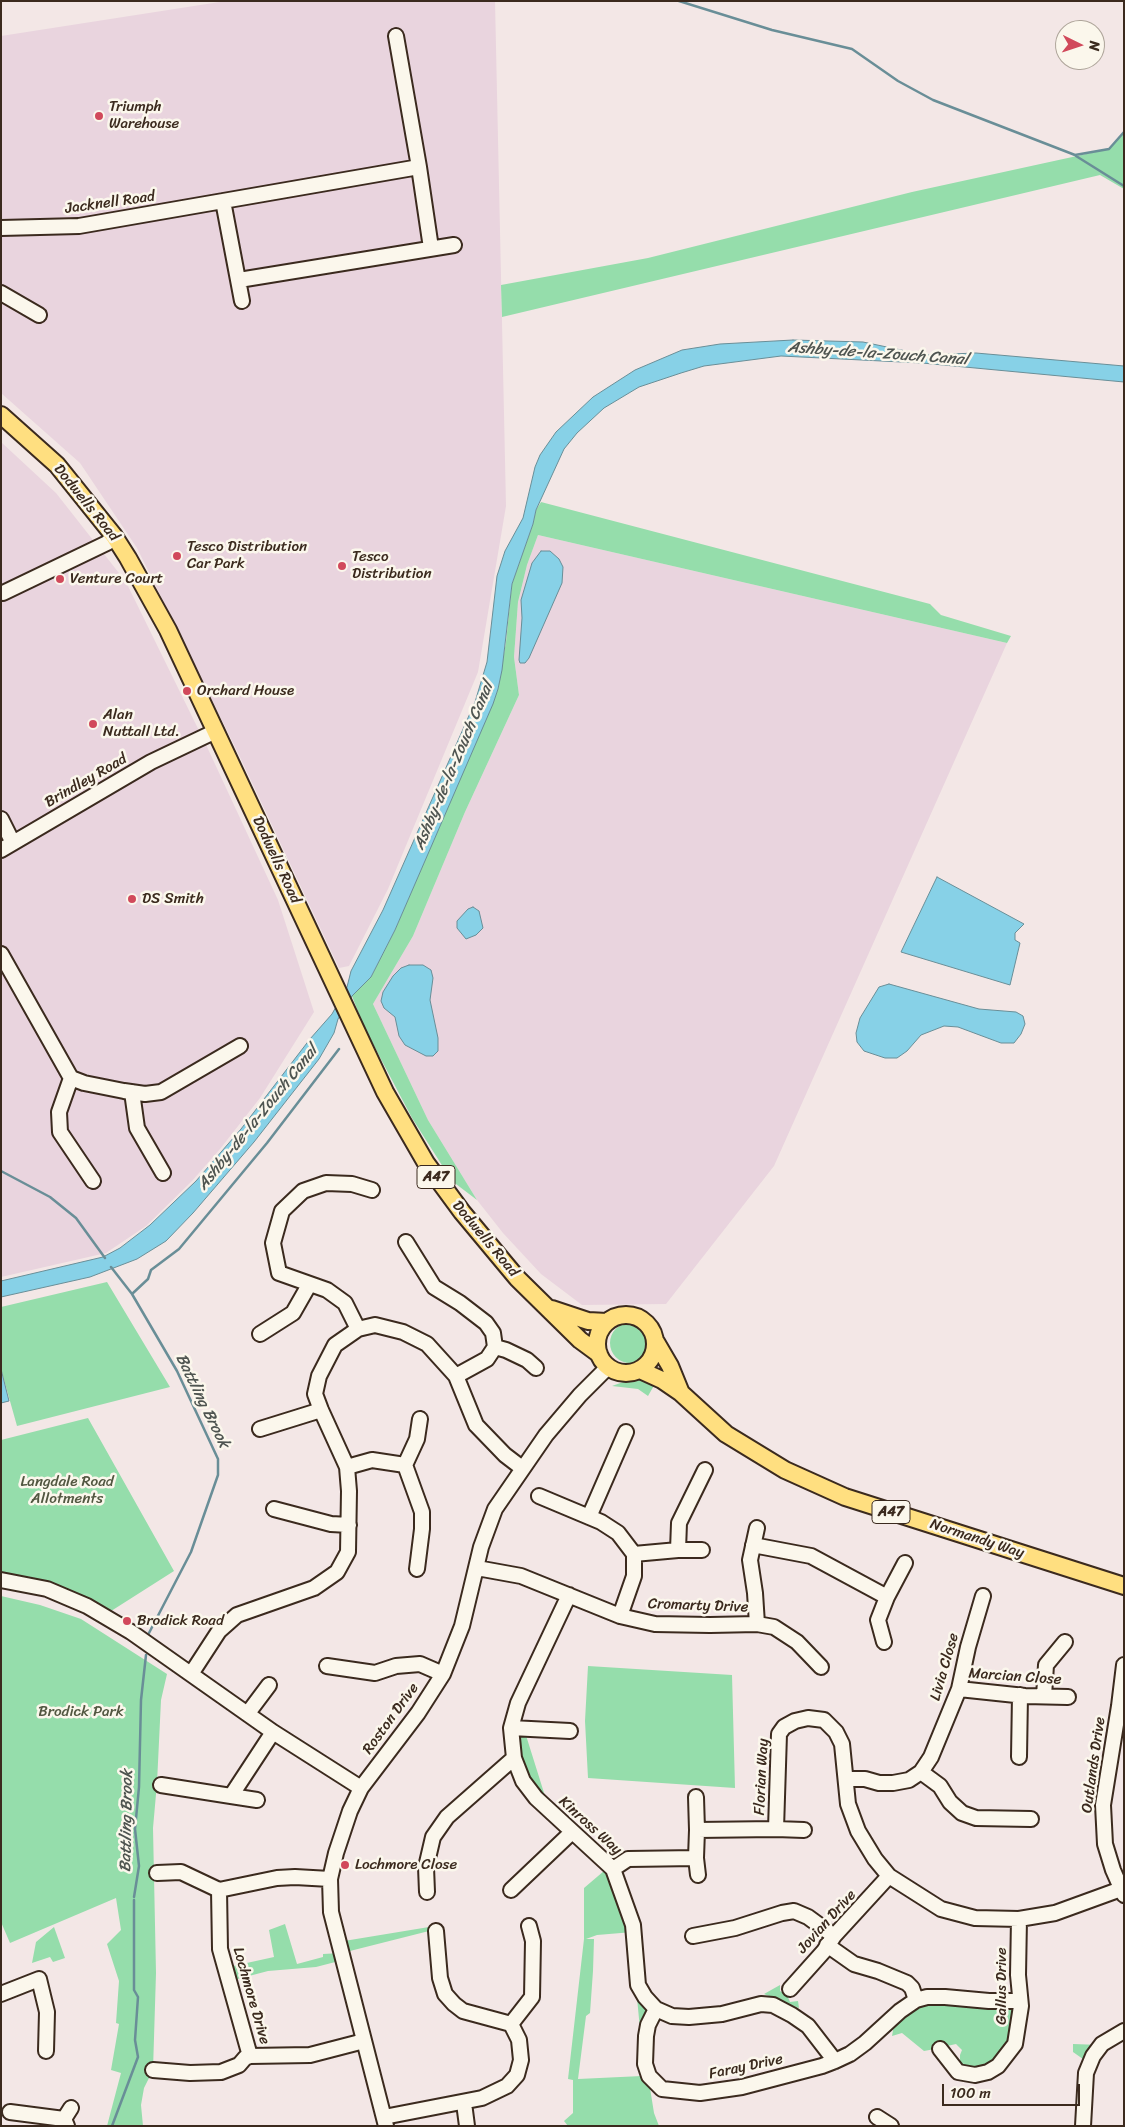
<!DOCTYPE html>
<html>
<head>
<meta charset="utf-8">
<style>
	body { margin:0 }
	#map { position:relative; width:1125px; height:2127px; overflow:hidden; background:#f3e7e6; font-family:Sriracha,sans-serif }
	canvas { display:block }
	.frame { position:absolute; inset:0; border:2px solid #3b2a1e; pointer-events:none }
	.north { position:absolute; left:1055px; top:20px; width:50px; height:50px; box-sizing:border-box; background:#fbf7ec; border:1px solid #aea59a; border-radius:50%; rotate:94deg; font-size:14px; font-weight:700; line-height:20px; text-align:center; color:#3b2a1e }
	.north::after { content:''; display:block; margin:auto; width:18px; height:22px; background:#d1495b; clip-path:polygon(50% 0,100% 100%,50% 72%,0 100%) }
	.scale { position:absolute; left:942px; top:2084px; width:138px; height:22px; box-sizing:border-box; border:2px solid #3b2a1e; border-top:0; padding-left:6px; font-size:15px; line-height:18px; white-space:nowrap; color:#3b2a1e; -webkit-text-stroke:4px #fbf7ec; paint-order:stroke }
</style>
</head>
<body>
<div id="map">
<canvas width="1125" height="2127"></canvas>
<div class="frame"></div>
<div class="north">N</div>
<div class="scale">100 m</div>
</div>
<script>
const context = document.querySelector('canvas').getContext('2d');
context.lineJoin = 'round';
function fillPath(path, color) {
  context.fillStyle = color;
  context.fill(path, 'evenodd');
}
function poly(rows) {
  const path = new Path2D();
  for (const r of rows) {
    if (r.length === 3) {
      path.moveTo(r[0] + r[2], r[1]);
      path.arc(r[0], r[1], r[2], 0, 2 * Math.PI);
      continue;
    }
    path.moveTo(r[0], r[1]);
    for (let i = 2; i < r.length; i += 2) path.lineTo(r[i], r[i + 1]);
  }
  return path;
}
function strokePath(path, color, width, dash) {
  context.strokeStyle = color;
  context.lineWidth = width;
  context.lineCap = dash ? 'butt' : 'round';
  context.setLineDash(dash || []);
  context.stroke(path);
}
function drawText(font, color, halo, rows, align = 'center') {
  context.font = font + ' Sriracha,sans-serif';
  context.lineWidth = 5;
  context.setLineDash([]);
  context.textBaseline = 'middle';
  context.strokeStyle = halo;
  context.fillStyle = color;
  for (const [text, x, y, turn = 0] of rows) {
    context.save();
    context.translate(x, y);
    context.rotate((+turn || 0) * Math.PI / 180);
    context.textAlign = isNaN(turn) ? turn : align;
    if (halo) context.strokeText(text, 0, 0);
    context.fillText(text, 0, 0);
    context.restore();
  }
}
const built = poly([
	[226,1,495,1,506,506,478,672,388,889,349,966,339,968,239,755,137,548,80,463,1,393,1,36],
	[1,442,56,493,126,582,208,749,278,900,314,1012,260,1098,220,1149,192,1181,146,1226,106,1253,1,1277],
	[538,535,1007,643,774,1166,666,1304,582,1305,541,1274,503,1233,477,1200,428,1120,373,1004,413,936,465,812,519,695,514,657,518,602,527,565]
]);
const green = poly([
	[1124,132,1124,189,1100,175,502,317,501,285,648,258,912,192,1109,149],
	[541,502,930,604,941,615,1011,636,1007,643,538,535,527,565,518,602,514,657,519,695,465,812,413,936,373,1004,428,1120,477,1200,452,1181,412,1118,364,1027,352,996,371,977,395,930,498,689,506,642,512,584,533,524,536,510],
	[107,1282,170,1387,17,1426,1,1369,1,1307],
	[630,1343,20],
	[637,1377,656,1382,648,1396,638,1389,612,1386],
	[88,1418,174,1571,108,1613,63,1587,31,1577,1,1574,1,1440],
	[1,1596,40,1605,81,1619,167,1674,161,1700,157,1783,153,1828,156,1973,153,2070,144,2088,141,2105,143,2126,107,2126,121,2073,111,2070,119,2024,116,2023,119,1981,107,1944,121,1930,116,1898,10,1943,1,1922],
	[588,1666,732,1675,735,1788,588,1778,585,1721],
	[514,1728,524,1729,550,1812,523,1781],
	[611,1865,633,1932,597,1935,586,1939,594,1939,593,1971,590,2013,586,2016,578,2079,642,2076,650,2088,654,2113,659,2126,568,2126,564,2121,573,2113,573,2080,568,2079,584,1939,584,1888],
	[285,1924,297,1964,323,1957,323,1954,341,1953,338,1942,429,1927,429,1931,342,1953,343,1960,316,1967,268,1971,230,1981,224,1968,274,1957,269,1930],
	[54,1927,65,1958,53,1962,50,1957,32,1963,36,1942],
	[780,1985,780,1991,787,1995,790,2002,798,2001,799,2008,764,1994],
	[645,1997,656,2009,646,2036,640,2029,637,1998],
	[916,2000,1020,2001,1015,2044,980,2075,960,2063,960,2055,962,2050,956,2044,947,2046,939,2042,935,2049,924,2051,902,2033,892,2036,896,2014],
	[1073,2044,1101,2045,1090,2064,1073,2052]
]);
const water = poly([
	[793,340,863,342,925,355,976,353,1124,366,1124,382,922,363,781,356,704,366,681,373,639,387,604,408,577,433,564,449,536,510,533,524,512,584,502,670,498,689,493,704,395,930,371,977,352,996,338,1019,334,1033,319,1059,254,1142,193,1213,166,1241,137,1259,90,1277,1,1297,1,1281,103,1257,120,1248,150,1225,196,1181,241,1129,310,1039,332,1014,347,987,351,971,383,910,475,702,487,662,497,576,505,551,523,518,535,467,540,455,556,432,593,397,635,370,682,350,720,344,793,340],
	[541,551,550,551,559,559,563,567,562,583,529,658,525,663,520,663,519,660,522,618,521,600,532,563,541,551],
	[937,877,1024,924,1015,933,1015,940,1020,943,1010,985,901,952,937,877],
	[473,907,479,911,483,928,476,935,466,939,457,928,457,921,468,909,473,907],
	[409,965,423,965,431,970,433,978,430,1000,438,1038,438,1051,433,1056,426,1056,405,1045,399,1036,395,1017,384,1008,381,1001,383,992,393,976,401,968,409,965],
	[889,984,979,1009,1016,1012,1023,1016,1025,1024,1021,1034,1014,1043,1001,1043,958,1027,944,1026,921,1035,907,1051,897,1058,885,1058,864,1051,857,1042,856,1033,860,1018,879,987,889,984],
	[1,1369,9,1401,1,1403,1,1369]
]);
const stream = poly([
	[679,1,772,30,852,49,898,81,933,100,1075,155,1109,149,1124,132],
	[1076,156,1124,186],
	[1,1171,50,1197,76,1218,105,1258],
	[111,1267,132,1294,177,1371,218,1459,218,1475,191,1552,149,1633],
	[132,1294,148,1279,151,1270,179,1249,267,1143,339,1049],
	[134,1897,139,1866,135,1829,139,1787,141,1700,146,1655],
	[112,2126,138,2057,135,2040,138,1997,134,1990,134,1900]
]);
const minor = poly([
	[396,36,419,167,431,248],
	[223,201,242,301],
	[1,228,79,226,419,167],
	[239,280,454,245],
	[1,293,39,315],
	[3,593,107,543,114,536],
	[1,819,13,843],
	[1,850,151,762,216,731],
	[1,954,71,1078,84,1083,124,1091,145,1094,161,1092,240,1046],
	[71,1078,59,1112,60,1132,93,1181],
	[132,1092,137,1128,163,1173],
	[406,1242,434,1287,460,1303,486,1323,493,1333,495,1347,487,1359,456,1376],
	[358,1329,345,1303,327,1290,279,1273,273,1243,282,1211,303,1191,326,1183,352,1184,372,1190],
	[260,1334,293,1313,309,1285],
	[495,1347,506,1350,527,1360,536,1368],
	[260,1429,321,1410],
	[405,1465,417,1439,420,1419],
	[347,1467,372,1460,405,1465,422,1512,422,1529,417,1569],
	[539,1496,601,1522,618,1533,634,1554,634,1576,620,1616],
	[274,1509,331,1524,349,1525],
	[589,1517,626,1432],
	[753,1545,811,1556,887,1597,878,1620,884,1642],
	[678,1550,702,1550],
	[634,1554,678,1550,679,1523,705,1470],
	[477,1568,521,1576,620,1616,655,1624,710,1625,757,1624,774,1627,797,1642,821,1667],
	[1,1580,47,1589,87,1606,131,1632,273,1732,361,1788],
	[569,1595,518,1703,511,1728,514,1758,523,1781,536,1798,613,1869,633,1925,638,1985,645,1997,656,2009,672,2016,689,2017,722,2014,761,2004,773,2005,792,2015,808,2026,835,2061],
	[887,1597,905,1563],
	[757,1624,755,1593,750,1560,757,1528],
	[1124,1665,1119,1706,1103,1805,1105,1844,1113,1870,1124,1895],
	[327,1666,375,1673,396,1666,420,1664,443,1674],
	[191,1674,219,1631,237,1615,314,1588,337,1572,348,1552,349,1491,347,1467,321,1410,315,1394,319,1376,335,1345,358,1329,375,1325,403,1332,427,1344,456,1376,476,1425,505,1455,522,1468],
	[959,1689,1025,1696,1068,1697],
	[1044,1696,1046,1665,1065,1642],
	[248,1713,269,1685],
	[511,1728,570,1731],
	[1019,1757,1020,1695],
	[921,1772,931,1757,959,1689,968,1647,983,1596],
	[846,1779,865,1779,879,1783,893,1783,909,1780,921,1772,940,1786,950,1802,962,1813,976,1818,1031,1819],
	[161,1785,231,1796,273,1732],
	[231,1796,257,1800],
	[696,1797,697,1830],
	[776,1829,804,1830],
	[696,1858,698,1875],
	[613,1869,628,1859,696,1858,697,1830,776,1829,779,1734,784,1727,795,1721,808,1718,824,1720,836,1732,842,1744,848,1804,858,1831,875,1859,889,1876,941,1909,975,1918,1019,1919,1055,1913,1121,1889],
	[157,1873,181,1872,219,1890,277,1878,295,1877,330,1879],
	[219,1890,220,1949,250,2056,310,2055,364,2041],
	[511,1890,572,1832],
	[427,1892,426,1867,433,1837,447,1817,514,1758],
	[436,1931,440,1978,445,1994,454,2004,463,2011,511,2024],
	[693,1936,735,1928,782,1913,794,1911,808,1917,834,1936],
	[827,1945,854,1964,878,1971,907,1983,912,1988,916,2000],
	[790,1989,824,1951,834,1936,889,1876],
	[1,1994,39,1979,47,2012,46,2051],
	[656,2009,648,2025,646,2036,645,2064,649,2076,662,2089,700,2093,742,2087,822,2066,835,2061,850,2054,865,2043,900,2011,916,2000,927,1997,945,1997,989,2001,1020,2001],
	[940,2049,958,2072,975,2075,988,2072,998,2066,1015,2044,1021,2006,1018,1975,1019,1919],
	[153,2070,190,2073,221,2072,239,2065,245,2058,250,2056],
	[464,2103,467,2126],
	[10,2112,64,2119],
	[384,2117,482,2098,507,2086,517,2075,521,2060,519,2040,511,2024,532,1997,533,1941,529,1926],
	[877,2117,891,2126],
	[67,2126,64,2119,71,2108],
	[386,2126,331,1912,330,1879,336,1853,350,1811,361,1788,418,1713,443,1674,462,1626,481,1547,495,1509,546,1435,580,1395,608,1367],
	[1083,2126,1086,2073,1093,2056,1102,2044,1124,2031]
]);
const major = poly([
	[1,415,57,465,114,536,128,558,168,630,385,1092,426,1163,462,1212,517,1278,580,1340,599,1354],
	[552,1309,588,1321,607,1322],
	[626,1344,29],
	[656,1342,670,1366,681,1393],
	[640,1370,662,1380,681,1393,726,1434,785,1470,845,1497,1124,1586]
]);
const markers = [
	[99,116,5,"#d1495b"],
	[177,556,5,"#d1495b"],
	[342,566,5,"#d1495b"],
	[60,579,5,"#d1495b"],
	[187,691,5,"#d1495b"],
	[93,724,5,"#d1495b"],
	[132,899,5,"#d1495b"],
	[127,1621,5,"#d1495b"],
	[345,1865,5,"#d1495b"]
];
const shields = [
	[436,1177,38],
	[891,1512,38]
];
const shieldNames = [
	["A47",436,1177],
	["A47",891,1512]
];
const poiNames = [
	["Triumph",109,107],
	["Warehouse",109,124],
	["Tesco Distribution",187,547],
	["Car Park",187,564],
	["Tesco",352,557],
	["Distribution",352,574],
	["Venture Court",70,579],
	["Orchard House",197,691],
	["Alan",103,715],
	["Nuttall Ltd.",103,732],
	["DS Smith",142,899],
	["Brodick Road",137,1621],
	["Lochmore Close",355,1865]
];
const streetNames = [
	["Jacknell Road",110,203,-8],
	["Dodwells Road",86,503,51],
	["Brindley Road",86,781,-30],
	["Dodwells Road",276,860,65],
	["Dodwells Road",485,1239,50],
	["Normandy Way",977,1539,18],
	["Cromarty Drive",698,1606,2],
	["Livia Close",945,1667,-74],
	["Marcian Close",1015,1677,4],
	["Roston Drive",391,1719,-54],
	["Outlands Drive",1094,1765,-82],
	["Florian Way",762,1777,-87],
	["Kinross Way",590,1826,42],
	["Jovian Drive",827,1922,-48],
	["Gallus Drive",1002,1986,-90],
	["Lochmore Drive",251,1996,74],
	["Faray Drive",746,2067,-12]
];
const parkNames = [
	["Langdale Road",67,1482],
	["Allotments",67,1499],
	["Brodick Park",81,1712]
];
const waterNames = [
	["Ashby-de-la-Zouch Canal",878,354,4],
	["Ashby-de-la-Zouch Canal",454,766,-67],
	["Ashby-de-la-Zouch Canal",258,1118,-51],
	["Battling Brook",202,1401,64],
	["Battling Brook",127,1821,-89]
];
fillPath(built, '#e9d4de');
fillPath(green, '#95ddab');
fillPath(water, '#87d1e7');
strokePath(water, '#698e97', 1);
strokePath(stream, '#698e97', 2.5);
strokePath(minor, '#3b2a1e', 18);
strokePath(major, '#3b2a1e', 20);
strokePath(minor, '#fbf7ec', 14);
strokePath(major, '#ffdf80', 16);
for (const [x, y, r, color] of markers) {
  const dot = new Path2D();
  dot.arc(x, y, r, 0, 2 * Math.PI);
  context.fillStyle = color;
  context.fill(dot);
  strokePath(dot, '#fbf7ec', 2);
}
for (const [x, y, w] of shields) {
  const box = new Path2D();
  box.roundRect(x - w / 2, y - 11.5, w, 23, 4);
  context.fillStyle = '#fbf7ec';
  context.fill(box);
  strokePath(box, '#3b2a1e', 1);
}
drawText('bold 14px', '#3b2a1e', null, shieldNames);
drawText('15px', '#3b2a1e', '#fbf7ec', poiNames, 'left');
drawText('15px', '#3b2a1e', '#fbf7ec', streetNames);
drawText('15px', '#525741', '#fbf7ec', parkNames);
drawText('italic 16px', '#4e5450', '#fbf7ec', waterNames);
</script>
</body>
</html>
